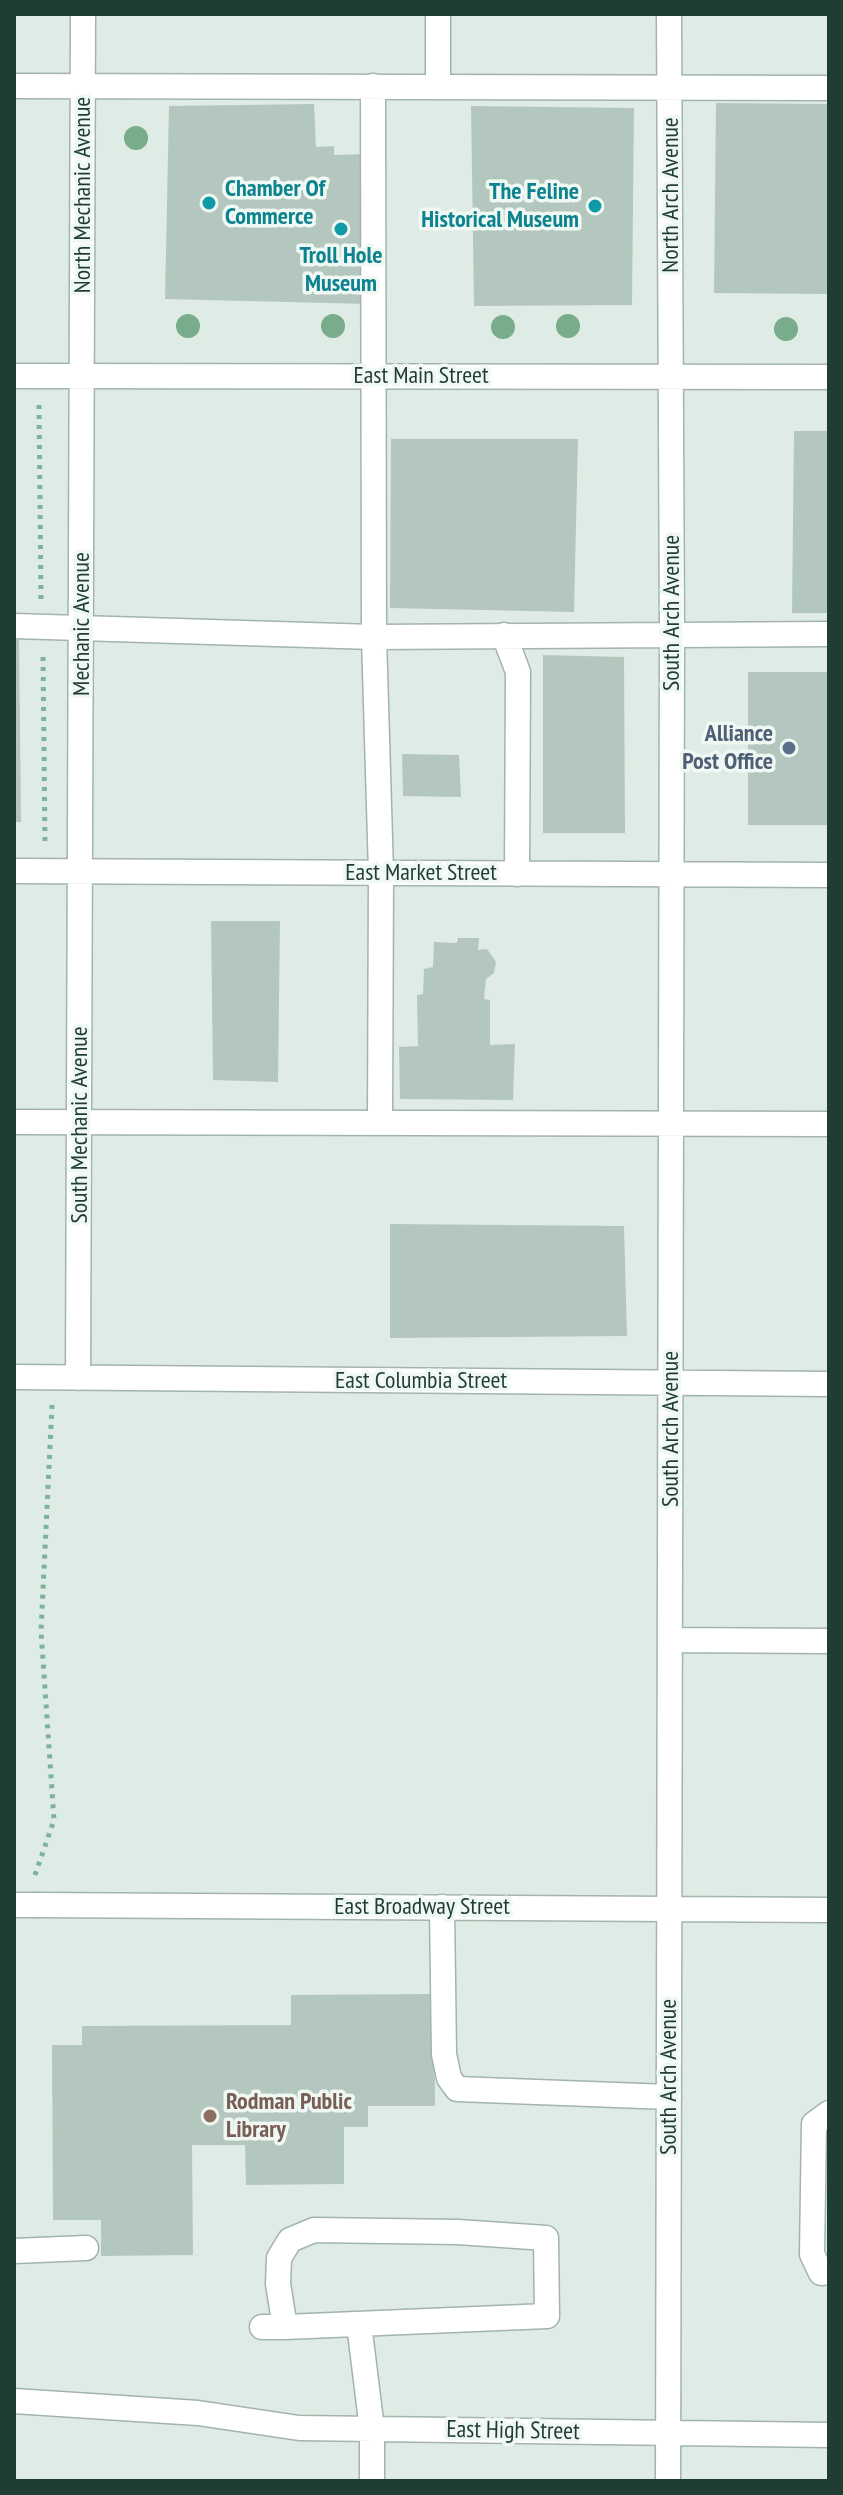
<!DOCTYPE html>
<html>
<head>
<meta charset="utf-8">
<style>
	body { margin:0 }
	#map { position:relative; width:843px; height:2495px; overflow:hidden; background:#dfece5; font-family:"PT Sans Narrow",sans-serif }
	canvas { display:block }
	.frame { position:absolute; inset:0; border:16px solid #1f3d33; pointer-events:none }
</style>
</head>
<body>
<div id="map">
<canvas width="843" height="2495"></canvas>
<div class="frame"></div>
</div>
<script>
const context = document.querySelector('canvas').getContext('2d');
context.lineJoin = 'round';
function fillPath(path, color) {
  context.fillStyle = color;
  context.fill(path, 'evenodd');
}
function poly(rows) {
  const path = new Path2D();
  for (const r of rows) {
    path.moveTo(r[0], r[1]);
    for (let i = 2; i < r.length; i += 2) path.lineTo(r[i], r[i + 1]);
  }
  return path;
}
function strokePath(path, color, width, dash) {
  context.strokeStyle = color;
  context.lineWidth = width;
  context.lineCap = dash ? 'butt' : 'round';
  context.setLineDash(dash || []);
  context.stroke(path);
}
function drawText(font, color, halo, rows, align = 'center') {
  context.font = font + ' "PT Sans Narrow",sans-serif';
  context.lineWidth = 7;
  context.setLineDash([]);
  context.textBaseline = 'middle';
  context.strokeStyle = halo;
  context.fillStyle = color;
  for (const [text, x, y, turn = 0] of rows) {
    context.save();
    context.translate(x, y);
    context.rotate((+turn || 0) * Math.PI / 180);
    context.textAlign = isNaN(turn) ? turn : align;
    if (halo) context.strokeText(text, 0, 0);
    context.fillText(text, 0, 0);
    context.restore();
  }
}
const building = poly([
	[716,103,829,104,829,294,714,293],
	[314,104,316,147,334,146,334,155,364,154,368,304,165,299,169,106],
	[471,106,634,108,632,305,474,306],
	[794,431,829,431,829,613,792,613],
	[391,439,578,439,574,612,390,608],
	[14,640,19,640,21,822,14,822],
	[543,655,624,657,625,833,543,833],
	[748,672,829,672,829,825,748,825],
	[402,754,459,755,461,797,403,796],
	[211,921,280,921,278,1082,213,1080],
	[458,938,479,938,478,950,487,949,496,962,494,973,486,979,484,999,490,1000,490,1045,515,1044,513,1100,400,1099,399,1047,418,1046,417,995,423,994,424,969,433,967,434,942,457,943],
	[390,1224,624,1226,627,1336,390,1338],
	[434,1994,435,2106,368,2106,368,2127,344,2127,344,2184,246,2185,245,2145,192,2145,193,2255,101,2256,101,2220,53,2220,52,2045,82,2045,82,2026,291,2025,291,1995]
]);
const path = poly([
	[39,405,41,599],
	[43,657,45,843],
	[35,1875,54,1820,41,1631,52,1405]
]);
const minor = poly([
	[438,14,438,86],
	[14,86,829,88],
	[373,86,374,637,381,873,380,1123],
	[14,376,829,377],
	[14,626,374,637,829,634],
	[504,635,518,672,517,874],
	[14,871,829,875],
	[14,1122,829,1124],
	[14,1377,829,1384],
	[78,1378,83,14],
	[670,1640,829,1641],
	[36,1905,829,1910],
	[442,1907,444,2054,449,2078,457,2089,669,2097],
	[829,2113,814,2124,812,2254,821,2273,829,2272],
	[14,2251,86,2248],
	[359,2324,372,2429,372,2481],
	[262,2327,285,2327,547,2316,546,2238,458,2232,314,2230,290,2240,279,2258,278,2284,285,2327],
	[14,2401,198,2413,299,2428,829,2435],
	[668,2481,672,633,669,14]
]);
const minorBridge = poly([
	[14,1905,36,1905]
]);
const trees = [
	[136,138],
	[188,326],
	[333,326],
	[568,326],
	[503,327],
	[786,329]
];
const markers = [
	[209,203,8,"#0f9aa8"],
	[595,206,8,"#0f9aa8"],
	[341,229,8,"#0f9aa8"],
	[789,748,8,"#5c6f8a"],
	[210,2116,8,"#8d6e63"]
];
const cultureNames = [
	["Chamber Of",225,189],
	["Commerce",225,217],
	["The Feline",579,192,"right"],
	["Historical Museum",579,220,"right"],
	["Troll Hole",341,256,"center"],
	["Museum",341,284,"center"]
];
const streetNames = [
	["North Mechanic Avenue",83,195,-90],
	["North Arch Avenue",671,195,-90],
	["East Main Street",421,376],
	["South Arch Avenue",672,613,-90],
	["Mechanic Avenue",82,624,-90],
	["East Market Street",421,873],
	["South Mechanic Avenue",80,1125,-90],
	["East Columbia Street",421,1381],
	["South Arch Avenue",671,1429,-90],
	["East Broadway Street",422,1907],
	["South Arch Avenue",669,2077,-90],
	["East High Street",513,2431,1]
];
const serviceNames = [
	["Alliance",773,734],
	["Post Office",773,762]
];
const educationNames = [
	["Rodman Public",226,2102],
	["Library",226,2130]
];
fillPath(building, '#b4c7be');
strokePath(minor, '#a2b4ac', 27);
strokePath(path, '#7db29e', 5, [4, 6]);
strokePath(minor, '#fff', 24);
strokePath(minorBridge, '#a2b4ac', 27, []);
strokePath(minorBridge, '#fff', 24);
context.fillStyle = '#79ac8a';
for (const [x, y] of trees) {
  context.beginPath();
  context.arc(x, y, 12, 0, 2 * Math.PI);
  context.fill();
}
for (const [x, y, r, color] of markers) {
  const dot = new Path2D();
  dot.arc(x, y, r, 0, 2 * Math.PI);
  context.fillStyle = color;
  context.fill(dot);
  strokePath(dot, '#f0f8f3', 3);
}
drawText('bold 24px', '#0d838f', '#f0f8f3', cultureNames, 'left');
drawText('24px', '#1f3d33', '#f0f8f3', streetNames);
drawText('bold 24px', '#4e5e75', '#f0f8f3', serviceNames, 'right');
drawText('bold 24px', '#785e54', '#f0f8f3', educationNames, 'left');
</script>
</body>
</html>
